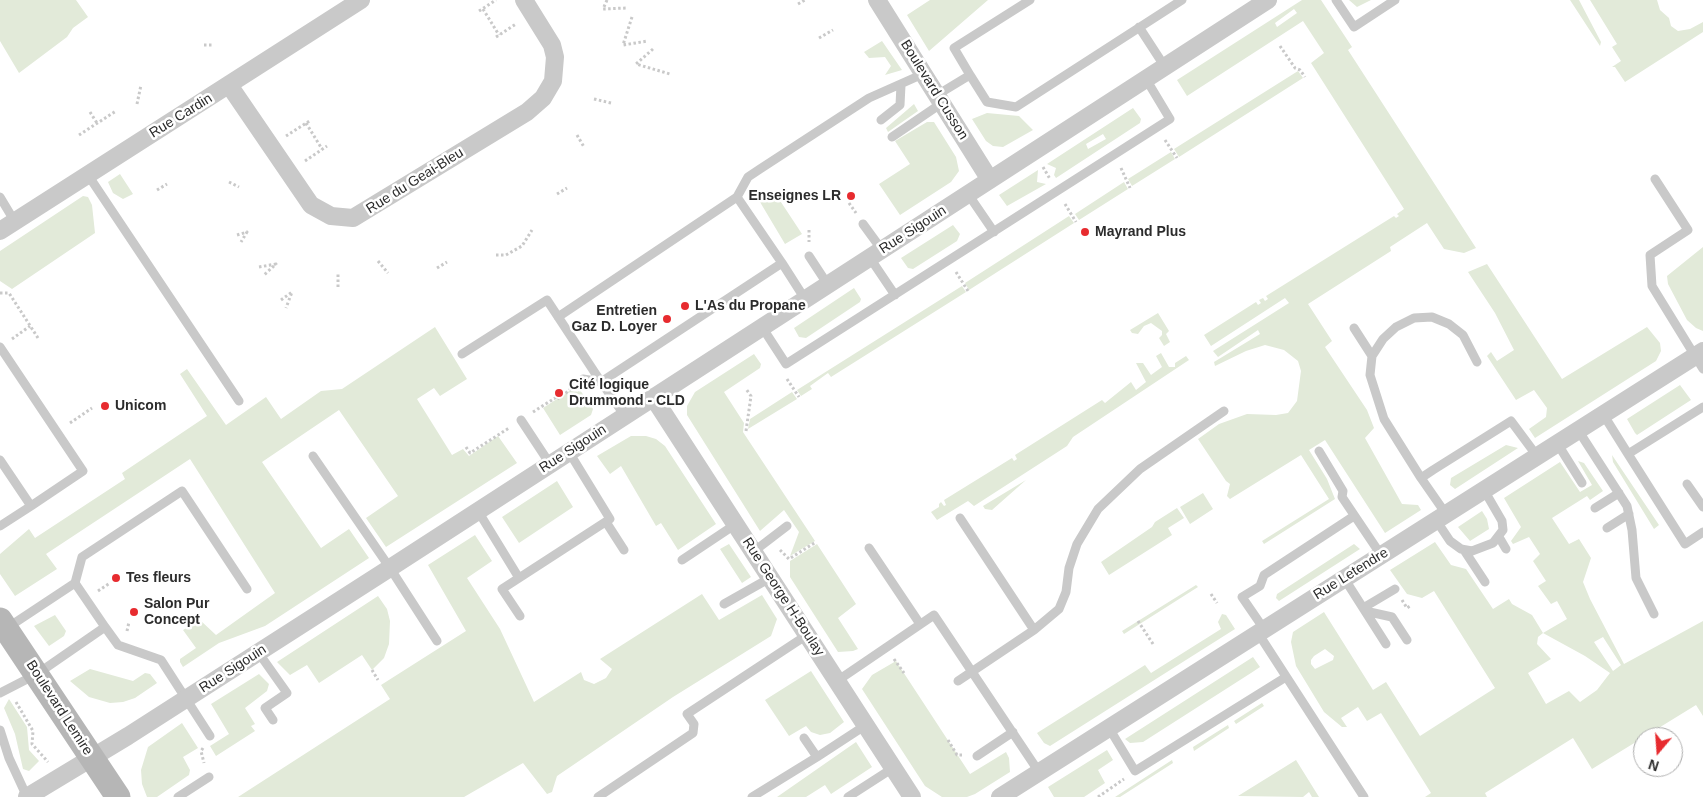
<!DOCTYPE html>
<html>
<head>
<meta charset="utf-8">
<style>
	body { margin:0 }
	#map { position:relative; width:1703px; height:797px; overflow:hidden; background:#fff; font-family:Helvetica,sans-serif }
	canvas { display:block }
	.north { position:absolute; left:1633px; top:727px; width:50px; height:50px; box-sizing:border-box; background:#fff; border:1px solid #ababab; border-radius:50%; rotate:198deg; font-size:14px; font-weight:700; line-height:20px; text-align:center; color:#2c2c2c }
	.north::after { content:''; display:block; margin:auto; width:18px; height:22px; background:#e72b2f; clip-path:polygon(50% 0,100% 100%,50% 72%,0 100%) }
</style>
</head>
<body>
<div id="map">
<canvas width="1703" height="797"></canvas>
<div class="north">N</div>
</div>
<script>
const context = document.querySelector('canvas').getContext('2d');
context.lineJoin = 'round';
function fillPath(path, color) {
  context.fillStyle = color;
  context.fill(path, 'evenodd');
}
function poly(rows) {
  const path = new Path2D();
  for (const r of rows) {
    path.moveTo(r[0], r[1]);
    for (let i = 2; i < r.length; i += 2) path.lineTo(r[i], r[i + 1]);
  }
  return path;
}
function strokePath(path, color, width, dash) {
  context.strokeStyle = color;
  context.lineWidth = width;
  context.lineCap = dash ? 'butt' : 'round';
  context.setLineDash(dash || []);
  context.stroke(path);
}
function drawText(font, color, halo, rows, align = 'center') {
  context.font = font + ' Helvetica,sans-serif';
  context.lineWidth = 5;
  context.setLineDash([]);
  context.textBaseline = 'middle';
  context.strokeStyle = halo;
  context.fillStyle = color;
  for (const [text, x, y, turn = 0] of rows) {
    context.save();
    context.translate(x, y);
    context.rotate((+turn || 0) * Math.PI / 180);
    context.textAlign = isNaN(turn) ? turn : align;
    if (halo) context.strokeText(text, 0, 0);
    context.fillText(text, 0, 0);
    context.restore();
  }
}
const green = poly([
	[0,0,76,0,88,17,73,28,67,37,19,73,0,41],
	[930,0,988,0,929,51,907,15],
	[1302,0,1321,0,1352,47,1348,50,1476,248,1464,253,1444,249,1427,223,1390,247,1391,251,1308,304,1332,341,1325,347,1367,410,1374,428,1365,438,1402,504,1418,505,1421,510,1385,533,1325,440,1309,450,1327,479,1335,499,1264,544,1262,541,1329,499,1301,455,1230,499,1227,496,1230,484,1226,481,1198,439,1219,424,1247,414,1276,415,1288,413,1297,401,1301,371,1298,361,1284,350,1265,345,1246,351,1215,366,1214,362,1260,334,1258,330,1218,357,1213,351,1289,303,1285,298,1211,346,1204,335,1256,302,1258,305,1261,303,1259,300,1263,298,1265,301,1268,299,1266,296,1394,216,1396,218,1399,216,1397,214,1404,209,1311,63,1324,53,1303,21,1187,96,1177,80],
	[1294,9,1297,13,1277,27,1275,23],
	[1349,0,1371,0,1357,7],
	[1570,0,1579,0,1601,42,1600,46],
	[1590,0,1657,0,1660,10,1669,18,1671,26,1678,31,1690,29,1703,22,1703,32,1625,82,1615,67,1612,67,1621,61,1612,47,1617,44],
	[882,41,902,70,885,75,891,66,885,57,869,58,864,52],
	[1298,71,1303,78,1179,157,1174,149],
	[914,104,918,111,888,132,886,128],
	[1133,108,1141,119,1140,123,1056,178,1054,175,1056,168,1047,164],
	[1103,134,1106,139,1088,149,1086,144],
	[987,113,1019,116,1033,130,1003,147,993,146,986,141,972,119],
	[927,122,934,122,956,157,959,171,951,182,900,215,879,184,910,164,895,141],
	[1171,152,1175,159,1132,186,1128,179],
	[1038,170,1037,182,1046,184,1007,206,999,195],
	[120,174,133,194,123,199,113,193,108,182],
	[1124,182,1128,189,1079,220,1075,214],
	[775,193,802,234,785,244,760,202],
	[83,196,88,197,92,205,95,233,12,289,0,281,0,251],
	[1069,216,1074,223,969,290,965,283],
	[953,225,960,234,957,241,913,269,908,268,901,258],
	[1703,247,1703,331,1696,328,1687,320,1668,284,1667,276],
	[1487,264,1562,379,1647,327,1660,343,1661,351,1656,361,1535,438,1529,429,1546,417,1547,408,1534,390,1516,400,1487,356,1491,352,1497,361,1514,350,1495,313,1468,272],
	[962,286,966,292,831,377,828,373,810,386,812,389,801,396,797,390],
	[854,288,861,299,860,302,806,338,799,337,794,328],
	[1158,313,1169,331,1166,334,1170,342,1164,346,1159,338,1162,335,1162,331,1151,323,1144,326,1138,334,1132,333,1130,330],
	[435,327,467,379,440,396,434,388,417,399,452,455,463,449,469,456,498,436,517,463,386,547,366,518,398,496,339,410,262,462,321,548,349,529,369,558,265,626,219,643,183,667,180,662,180,659,196,648,183,630,200,620,216,635,275,593,190,459,46,554,57,569,15,596,0,574,0,554,29,529,35,538,125,479,122,473,207,416,180,374,187,369,226,425,266,397,281,419,321,391,342,389],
	[1161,353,1169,367,1175,367,1175,363,1186,356,1189,360,1073,437,1067,446,974,506,968,501,937,520,931,512,939,507,939,504,941,502,944,506,946,505,944,500,1012,458,1014,461,1017,459,1015,455,1102,400,1105,403,1131,382,1136,390,1146,382,1136,363,1143,363,1151,375,1162,367,1156,356],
	[754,354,761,364,760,368,724,392,744,423,743,432,815,541,790,556,799,532,784,510,760,531,687,415,687,406,695,392],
	[1680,385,1691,400,1637,435,1635,433,1627,419],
	[574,388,577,392,580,390,593,409,591,415,560,435,543,408],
	[792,392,797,399,748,429,750,419],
	[631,436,646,436,656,439,665,446,716,524,678,550,661,523,656,526,621,466,610,474,597,456],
	[1506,445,1518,448,1455,489,1450,485,1451,478],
	[1612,455,1659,525,1654,529,1613,462],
	[1578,461,1584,463,1603,491,1590,500,1587,496,1552,518,1569,544,1579,539,1591,558,1583,582,1590,599,1624,664,1703,621,1703,716,1696,705,1592,769,1573,738,1485,793,1487,797,1425,797,1431,793,1381,713,1367,721,1358,707,1341,718,1347,727,1342,727,1324,712,1296,666,1291,642,1293,632,1324,612,1373,690,1386,682,1420,736,1495,688,1434,591,1422,598,1407,594,1390,570,1435,542,1451,565,1466,569,1493,609,1509,599,1512,604,1532,615,1543,633,1567,619,1557,601,1551,604,1538,586,1546,581,1533,561,1540,554,1529,537,1513,544,1511,541,1521,527,1504,498,1560,462,1580,492,1592,485],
	[1543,633,1585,656,1610,673,1597,690,1580,702,1569,691,1546,704,1528,673,1551,659,1537,644,1538,637],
	[1603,637,1621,665,1613,671,1594,642],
	[1325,649,1334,656,1333,660,1315,669,1311,664,1311,660,1314,656],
	[1026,480,992,510,985,509,983,506],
	[557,481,573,507,519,543,502,517],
	[1203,493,1213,509,1190,524,1180,507],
	[1177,508,1184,518,1168,528,1172,535,1109,575,1101,562,1152,527,1155,522],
	[1482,511,1487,519,1489,529,1470,541,1458,527],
	[475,535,492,561,467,578,500,629,534,702,581,672,584,680,594,684,606,678,612,669,600,659,702,594,719,620,762,595,777,619,771,636,673,697,557,776,552,792,547,794,523,763,464,797,238,797,390,699,381,685,466,631,428,565],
	[729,544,751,577,742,583,720,549],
	[817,544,856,604,838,618,858,649,853,651,838,652,790,577,790,561],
	[1354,544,1360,549,1279,601,1276,598,1277,594],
	[1196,585,1198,587,1124,634,1122,631],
	[378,596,387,609,390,621,389,644,384,658,372,670,362,655,319,683,307,665,290,675,277,662],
	[1222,614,1226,615,1235,629,1050,746,1044,743,1037,733,1145,665,1151,673,1221,629,1218,622],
	[55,615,66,631,64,636,49,646,34,626],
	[1253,657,1260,667,1251,673,1143,742,1130,743,1125,739],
	[896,661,970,774,1006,752,1009,758,1010,772,975,794,967,797,942,797,925,786,862,689,872,675],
	[90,669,133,681,145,673,150,674,157,683,135,698,123,702,110,703,89,697,70,681],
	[811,671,844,722,830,733,820,735,811,732,806,726,789,736,765,700],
	[259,674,269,684,267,691,245,708,255,724,251,726,255,731,216,756,210,746,229,734,211,704],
	[9,699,27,727,29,750,39,761,29,771,23,769,15,734,4,708],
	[1262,703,1264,706,1236,724,1234,721],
	[182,723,198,748,183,757,190,770,189,775,157,797,147,797,142,784,141,770,148,747],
	[1228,725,1229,728,1194,751,1193,747],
	[856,742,872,767,831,794,825,785,806,797,777,797],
	[1107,750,1113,760,1098,770,1105,783,1084,797,1054,797,1048,787],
	[1172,760,1173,763,1120,797,1115,797],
	[1296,760,1319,797,1312,797,1309,792,1303,797,1238,796]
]);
const path = poly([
	[607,0,603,9,627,8],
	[798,4,805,0],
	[483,9,499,35],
	[479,11,496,0],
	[632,17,623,45,648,41],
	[496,37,516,24],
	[819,38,833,30],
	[204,45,214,45],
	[1280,46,1295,68,1300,70,1305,77],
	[653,49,636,64,670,74],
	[594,99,611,103],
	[137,104,141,85],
	[90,112,97,123],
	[306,123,322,149],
	[79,135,116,111],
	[577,135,584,147],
	[286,136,311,120],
	[1165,140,1177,158],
	[305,161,327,146],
	[1043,167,1050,179],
	[1121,168,1130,188],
	[229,182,239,187],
	[157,190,167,184],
	[557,194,567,188],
	[849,203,856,213],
	[1065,204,1076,222],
	[809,230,809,242],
	[237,235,247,232,241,242],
	[496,255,506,255,522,246,532,230],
	[378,261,388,273],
	[259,267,276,264,264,275],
	[437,268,447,262],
	[956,272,968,291],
	[338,287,338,274],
	[0,293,9,293,38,338],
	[281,300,292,292,286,308],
	[12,339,30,326],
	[787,379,799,397],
	[533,412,555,398,556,400,570,390,570,388],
	[70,423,92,408],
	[746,431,751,396,746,389],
	[466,447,470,453,509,428],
	[780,550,789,559,816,542],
	[98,591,110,583],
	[1211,594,1217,603],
	[1402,600,1407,608,1410,606],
	[1138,621,1153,644],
	[127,631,129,622],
	[894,659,904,673],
	[372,670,378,680],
	[16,702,33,731,32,744,48,762],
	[948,740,957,755,964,755],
	[203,748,201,751,204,763],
	[1098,797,1124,779]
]);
const service = poly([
	[1336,0,1354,27,1395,0],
	[1139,27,1165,67],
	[970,75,954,48,1030,0],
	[937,95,970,75,987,102,1016,107,1182,0],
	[881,120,900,105,901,85],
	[892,137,942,103],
	[88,175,239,401],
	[1655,179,1688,230,1650,255,1652,286,1703,369],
	[968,194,994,232],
	[0,197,15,222],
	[737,197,748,177,760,169,869,98,923,74],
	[863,224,882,250],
	[809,256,828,285],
	[870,258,895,295],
	[558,317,737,197,782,263],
	[762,327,786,364,1170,119,1146,79],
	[1354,328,1372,356],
	[0,347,83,471,31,506,0,460],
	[462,354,547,300,601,382,782,263,805,299],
	[583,379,601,382,625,416],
	[1603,414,1628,454,1703,407],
	[521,420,550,464],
	[1578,430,1627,506,1632,530,1636,578,1654,614],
	[1557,443,1582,483],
	[1319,451,1343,491,1342,497,1381,555],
	[1628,454,1685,544,1703,532],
	[313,456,390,568,437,641],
	[1421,478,1384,419,1370,375,1372,356,1383,339,1396,327,1414,318,1432,317,1449,324,1463,335,1477,362],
	[1687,484,1703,507],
	[1595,508,1619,493],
	[478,511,519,578,610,519,569,452],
	[1446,514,1421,478,1433,470,1511,421,1537,456],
	[1436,520,1450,541,1461,549,1472,551,1493,543,1503,530,1502,521,1484,490],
	[606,522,624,550],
	[0,526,31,506],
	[1607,528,1629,514],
	[1499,537,1506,549],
	[869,548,920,624],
	[1464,550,1485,582],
	[753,552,787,526],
	[682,560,736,524],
	[519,578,502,589,520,616],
	[1344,578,1386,644],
	[75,583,82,557,182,491,247,589],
	[724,604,770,578],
	[1363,608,1395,589],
	[1365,611,1392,617,1407,640],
	[7,628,75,583,105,627],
	[1264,629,1242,597,1260,586,1264,575,1354,516],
	[1034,630,1059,609,1066,592,1069,568,1077,544,1098,509,1140,469,1224,411],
	[1258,633,1364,797],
	[258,652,287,693,265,708,273,720],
	[837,681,934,615,1039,772],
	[958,681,1034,630,960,518],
	[0,693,37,674,105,627,118,645,161,660,210,736],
	[1109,728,1135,771,1286,677],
	[0,730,9,758,27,797],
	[804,738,817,757,866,725],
	[977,756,1013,732],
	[178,797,209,777],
	[598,797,693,733,694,724,687,714,807,635],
	[752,797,817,757],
	[848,797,893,768]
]);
const minor = poly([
	[877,0,990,180],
	[229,85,311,205,331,216,353,218,527,112,543,98,553,81,555,57,552,45,524,0],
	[0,231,361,0],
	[653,397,912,797],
	[27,797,128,736,390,568,1268,0],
	[1000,797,1703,351]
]);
const secondary = poly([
	[0,620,118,797]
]);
const markers = [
	[851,196,5,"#e72b2f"],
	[1085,232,5,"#e72b2f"],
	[685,306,5,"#e72b2f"],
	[667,319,5,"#e72b2f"],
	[559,393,5,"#e72b2f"],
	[105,406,5,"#e72b2f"],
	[116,578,5,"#e72b2f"],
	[134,612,5,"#e72b2f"]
];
const streetNames = [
	["Boulevard Cusson",934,90,58],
	["Rue Cardin",181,116,-32],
	["Rue du Geai-Bleu",415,181,-32],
	["Rue Sigouin",913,230,-33],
	["Rue Sigouin",573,449,-33],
	["Rue Letendre",1351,574,-32],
	["Rue George H-Boulay",783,597,57],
	["Rue Sigouin",233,669,-33],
	["Boulevard Lemire",59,708,57]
];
const poiNames = [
	["Enseignes LR",841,196,"right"],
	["Mayrand Plus",1095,232],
	["L'As du Propane",695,306],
	["Entretien",657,311,"right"],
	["Gaz D. Loyer",657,327,"right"],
	["Cité logique",569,385],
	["Drummond - CLD",569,401],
	["Unicom",115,406],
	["Tes fleurs",126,578],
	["Salon Pur",144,604],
	["Concept",144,620]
];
fillPath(green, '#e2ead9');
strokePath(path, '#c9c9c9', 3, [2.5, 2.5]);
strokePath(service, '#c9c9c9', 9);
strokePath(minor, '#c9c9c9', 18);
strokePath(secondary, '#b6b6b6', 25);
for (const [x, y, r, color] of markers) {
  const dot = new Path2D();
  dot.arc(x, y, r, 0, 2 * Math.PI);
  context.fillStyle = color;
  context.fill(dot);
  strokePath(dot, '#fff', 2);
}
drawText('14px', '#2c2c2c', '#fff', streetNames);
drawText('bold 14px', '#2c2c2c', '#fff', poiNames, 'left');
</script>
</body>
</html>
